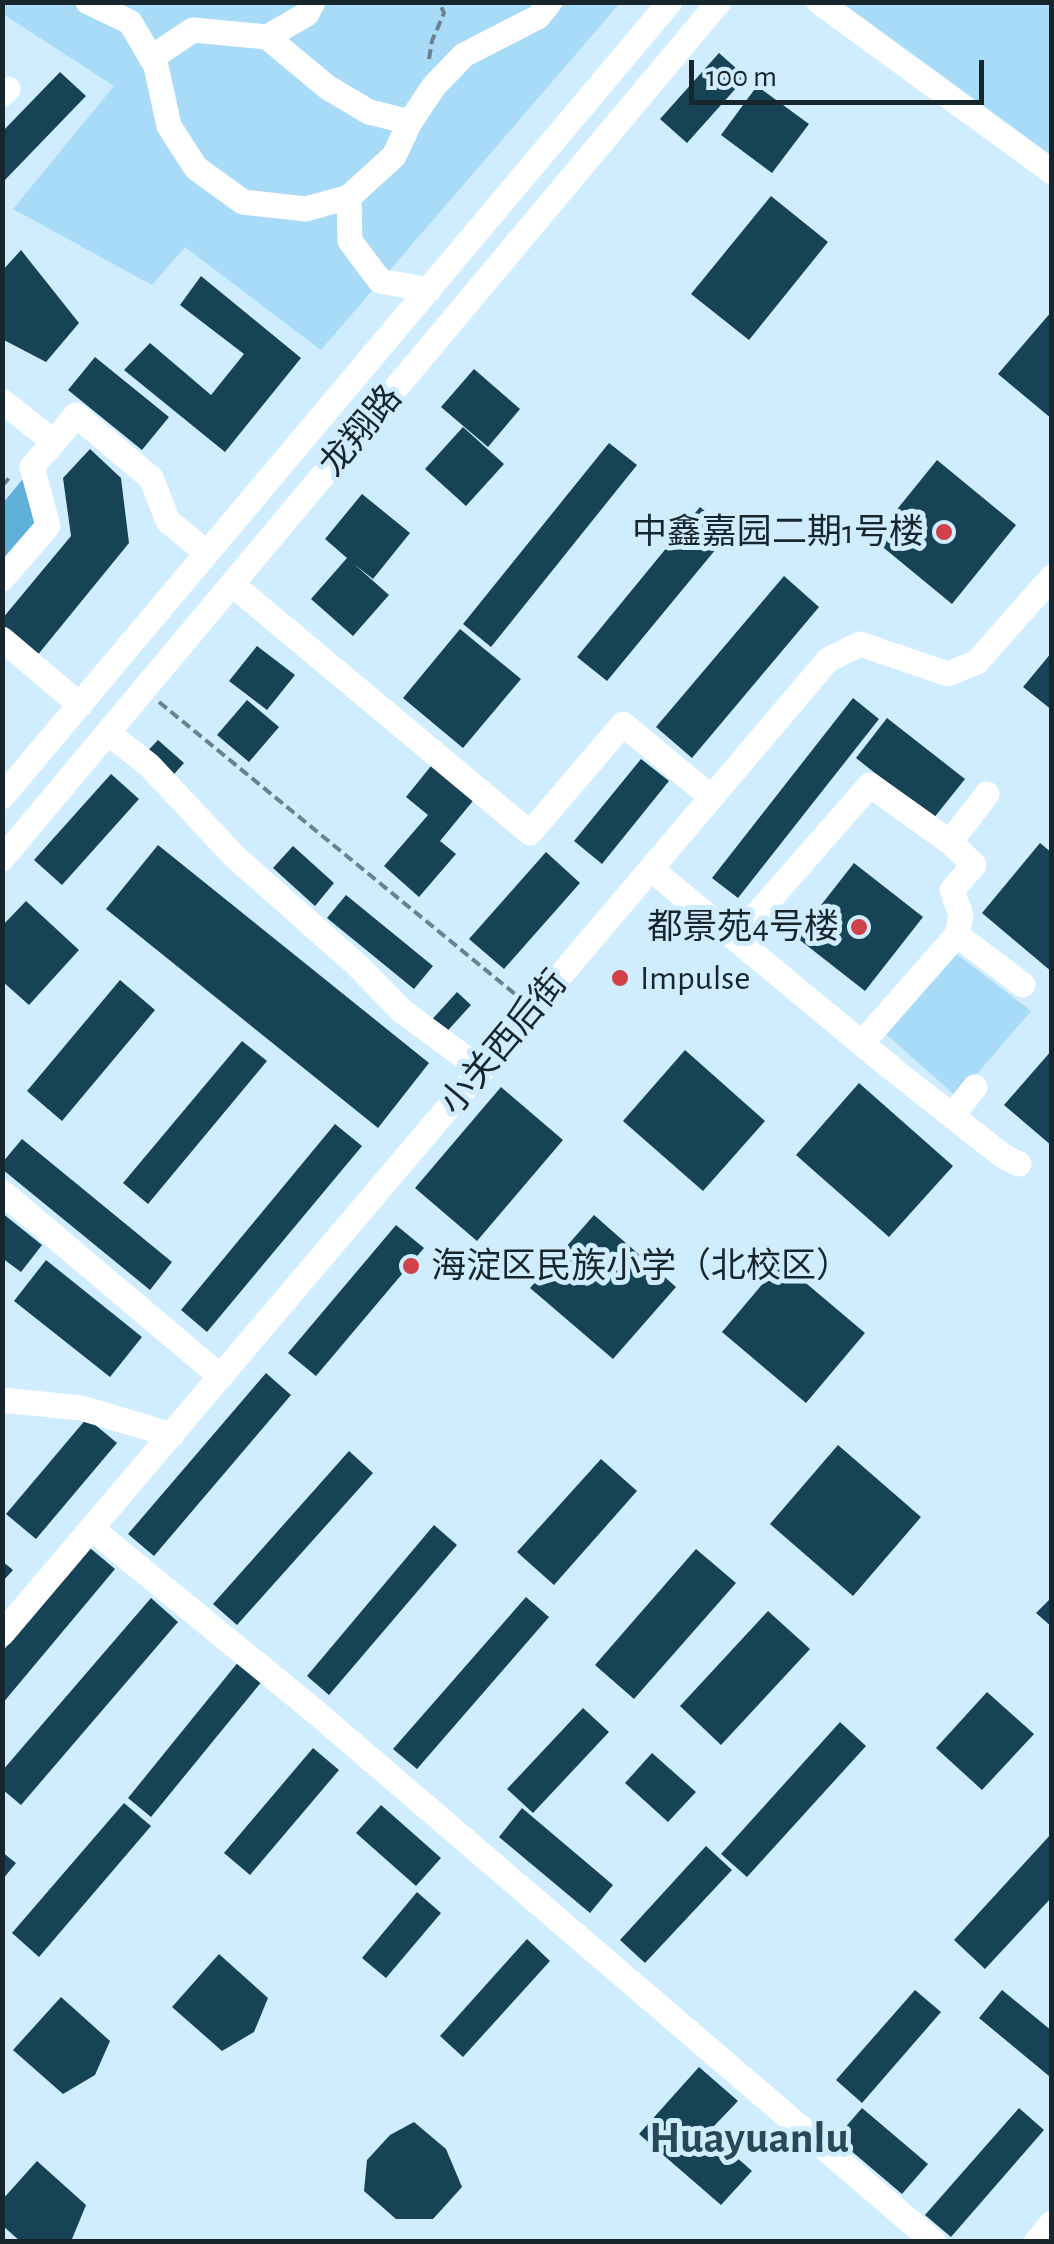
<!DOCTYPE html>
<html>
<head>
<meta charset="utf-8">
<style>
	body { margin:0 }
	#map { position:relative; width:1054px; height:2244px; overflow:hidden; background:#cfedfe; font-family:"Alegreya Sans",sans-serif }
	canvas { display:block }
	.frame { position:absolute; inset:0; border:5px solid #17252d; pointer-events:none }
	.scale { position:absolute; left:689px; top:60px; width:295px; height:45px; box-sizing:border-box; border:5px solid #17252d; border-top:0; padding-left:12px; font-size:30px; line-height:35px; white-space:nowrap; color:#17252d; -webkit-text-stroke:8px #cfedfe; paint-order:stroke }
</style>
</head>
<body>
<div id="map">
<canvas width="1054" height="2244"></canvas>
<div class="frame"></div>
<div class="scale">100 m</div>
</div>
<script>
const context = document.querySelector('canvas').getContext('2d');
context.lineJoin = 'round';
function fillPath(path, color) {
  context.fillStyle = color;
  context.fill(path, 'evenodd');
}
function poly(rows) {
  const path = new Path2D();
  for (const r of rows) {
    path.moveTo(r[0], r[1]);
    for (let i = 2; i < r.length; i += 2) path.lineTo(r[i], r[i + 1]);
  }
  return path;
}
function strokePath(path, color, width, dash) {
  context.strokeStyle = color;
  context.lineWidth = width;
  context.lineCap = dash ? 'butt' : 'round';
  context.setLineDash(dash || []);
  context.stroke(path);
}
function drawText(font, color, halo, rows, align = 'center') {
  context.font = font + ' "Alegreya Sans","Noto Sans SC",sans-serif';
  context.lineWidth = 10;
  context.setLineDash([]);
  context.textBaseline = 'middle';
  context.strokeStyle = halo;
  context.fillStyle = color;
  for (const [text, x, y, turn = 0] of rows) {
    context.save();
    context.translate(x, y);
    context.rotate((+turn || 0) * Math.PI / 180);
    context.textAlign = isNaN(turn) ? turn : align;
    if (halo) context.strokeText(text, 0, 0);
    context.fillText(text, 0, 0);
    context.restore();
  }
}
const green = poly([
	[2,3,620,3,321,350,185,247,152,285,13,209,114,86,3,14],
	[843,3,1051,3,1051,155],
	[955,953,1031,1011,957,1097,886,1034]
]);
const water = poly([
	[23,479,37,526,3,564,3,503]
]);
const building = poly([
	[719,53,746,77,687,143,660,119],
	[60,72,86,96,2,183,2,132],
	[757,86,809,124,772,173,721,135],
	[771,196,828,242,749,340,691,294],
	[21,250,79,323,46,362,2,339,2,271],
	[201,276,301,358,225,452,124,370,150,343,211,395,244,354,180,305],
	[1052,311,1052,419,998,374],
	[95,357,169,417,142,450,68,390],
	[474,369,520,409,488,447,441,407],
	[463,427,504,464,466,506,425,469],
	[609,443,637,465,491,647,463,624],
	[90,449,121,478,129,543,36,657,2,630,2,619,71,536,63,478],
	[937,460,1016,525,952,604,873,539],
	[362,494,410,533,373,579,354,564,389,595,353,636,311,599,347,558,325,539],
	[700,507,730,532,607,681,577,657],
	[784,576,819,607,692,758,656,727],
	[460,629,521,679,463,748,403,698],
	[257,646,295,675,267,710,229,681],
	[1052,652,1052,710,1023,687],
	[853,698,879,719,738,898,712,878],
	[247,700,279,727,249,762,217,735],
	[887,718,965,779,933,819,856,758],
	[158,740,184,763,167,782,141,758],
	[641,759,669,781,602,864,574,841],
	[435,761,477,796,440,841,456,854,419,897,384,866,428,815,406,797],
	[111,774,139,799,62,885,34,860],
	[1040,843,1052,853,1052,972,982,913],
	[158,845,429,1063,378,1128,106,909],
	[293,846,334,883,315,906,273,868],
	[546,852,580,883,504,969,469,939],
	[854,863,923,917,865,991,796,937],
	[346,895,433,966,414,989,327,918],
	[26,901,79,950,29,1005,2,981,2,926],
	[120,980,155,1010,62,1121,27,1091],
	[457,992,471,1005,441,1038,427,1025],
	[242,1041,267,1061,148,1204,123,1183],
	[685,1050,765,1121,703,1191,623,1121],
	[1052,1050,1052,1146,1004,1105],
	[859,1083,953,1166,889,1237,796,1155],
	[501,1087,563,1140,477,1241,415,1188],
	[335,1124,362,1146,207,1332,181,1310],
	[22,1139,172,1262,150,1290,2,1169,2,1163],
	[2,1213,42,1245,21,1272,2,1258],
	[594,1215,676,1287,613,1359,530,1288],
	[396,1225,424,1248,316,1376,288,1353],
	[46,1260,142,1337,110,1377,14,1301],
	[781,1262,865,1333,806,1403,722,1332],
	[266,1373,291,1395,154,1556,128,1534],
	[87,1418,117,1443,36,1539,6,1514],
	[838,1445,921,1517,853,1596,770,1524],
	[349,1451,373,1473,237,1625,213,1604],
	[601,1459,637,1491,554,1585,517,1552],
	[434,1525,457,1545,329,1695,307,1676],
	[90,1548,115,1569,2,1704,2,1652],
	[696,1549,736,1583,634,1699,595,1665],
	[2,1561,13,1570,2,1582],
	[526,1597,549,1617,417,1769,393,1749],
	[1052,1597,1052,1627,1036,1613],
	[151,1598,178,1622,21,1805,2,1789,2,1771],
	[768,1611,810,1649,721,1745,680,1706],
	[239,1661,263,1680,151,1817,128,1798],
	[987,1692,1034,1734,982,1790,936,1748],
	[583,1708,609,1732,533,1813,507,1789],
	[840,1722,866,1746,747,1877,721,1854],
	[313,1748,339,1770,250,1875,224,1853],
	[652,1753,696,1792,668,1822,625,1783],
	[124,1803,151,1826,39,1957,12,1933],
	[381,1805,441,1858,416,1886,356,1833],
	[522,1808,613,1885,590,1913,499,1837],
	[1052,1833,1052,1897,985,1969,954,1940],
	[706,1846,732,1870,645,1963,620,1940],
	[2,1852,16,1863,2,1880],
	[417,1892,441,1913,386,1978,362,1958],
	[527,1939,550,1961,463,2057,440,2036],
	[219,1954,268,1998,254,2032,222,2051,172,2007],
	[915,1990,941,2012,862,2103,836,2080],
	[1002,1990,1052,2031,1052,2072,1049,2076,979,2018],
	[61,1997,110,2041,95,2075,63,2094,13,2050],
	[699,2067,738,2101,714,2126,719,2133,718,2141,752,2171,721,2205,639,2134],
	[862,2108,928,2164,902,2194,836,2138],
	[1019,2108,1044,2130,951,2237,925,2215],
	[414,2122,446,2149,462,2187,433,2219,396,2219,364,2191,367,2160,390,2135],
	[37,2161,86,2205,72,2239,67,2242,21,2242,2,2225,2,2200]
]);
const path = poly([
	[429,59,432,41,444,13,439,2],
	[2,486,10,477],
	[159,702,515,994]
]);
const minor = poly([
	[88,2,130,22,156,66,169,126,196,168,243,202,306,209,349,197,350,241,380,281,429,290],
	[819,2,1052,172],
	[267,37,307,14,313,2],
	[151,58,193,30,267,37,327,87,369,112,410,122,394,156,349,197],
	[2,95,8,89],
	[410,122,434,86,464,55,538,17,550,2],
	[2,401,54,442,76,415,151,478,168,521,207,553],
	[2,579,48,526,32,467,54,442],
	[233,585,530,833,623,724,711,797],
	[2,639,80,705],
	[108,733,149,765,234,856,356,964,402,1011,482,1070],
	[2,797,670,2],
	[950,842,974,865,952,890,961,915,957,935,1023,985],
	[2,859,719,2],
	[651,869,895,1071,1003,1156,1019,1164],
	[736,938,870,785,950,842,987,794],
	[862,1043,957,935],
	[952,1116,975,1087],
	[2,1192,221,1377],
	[2,1400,81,1408,172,1435],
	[92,1529,312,1709,934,2242],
	[2,1634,828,660,860,644,948,674,977,662,1052,577],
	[1036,2242,1052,2223]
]);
const markers = [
	[944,532,10,"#d04149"],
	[859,927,10,"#d04149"],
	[620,978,10,"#d04149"],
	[411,1266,10,"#d04149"]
];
const streetNames = [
	["龙翔路",361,431,-50],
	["小关西后街",504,1043,-50]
];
const poiNames = [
	["中鑫嘉园二期1号楼",924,532],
	["都景苑4号楼",839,927],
	["Impulse",640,978,"left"],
	["海淀区民族小学（北校区）",431,1266,"left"]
];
const districtNames = [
	["Huayuanlu",749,2138]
];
fillPath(green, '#a7dbf7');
fillPath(water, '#5fb0d8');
fillPath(building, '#174357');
strokePath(path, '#6b818d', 4, [10, 5]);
strokePath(minor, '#fff', 25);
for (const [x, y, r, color] of markers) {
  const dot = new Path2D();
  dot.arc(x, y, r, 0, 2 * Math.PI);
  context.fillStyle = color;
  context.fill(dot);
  strokePath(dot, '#cfedfe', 4);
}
drawText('35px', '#17252d', '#cfedfe', streetNames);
drawText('35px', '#17252d', '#cfedfe', poiNames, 'right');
drawText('bold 45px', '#274859', '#cfedfe', districtNames);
</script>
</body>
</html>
